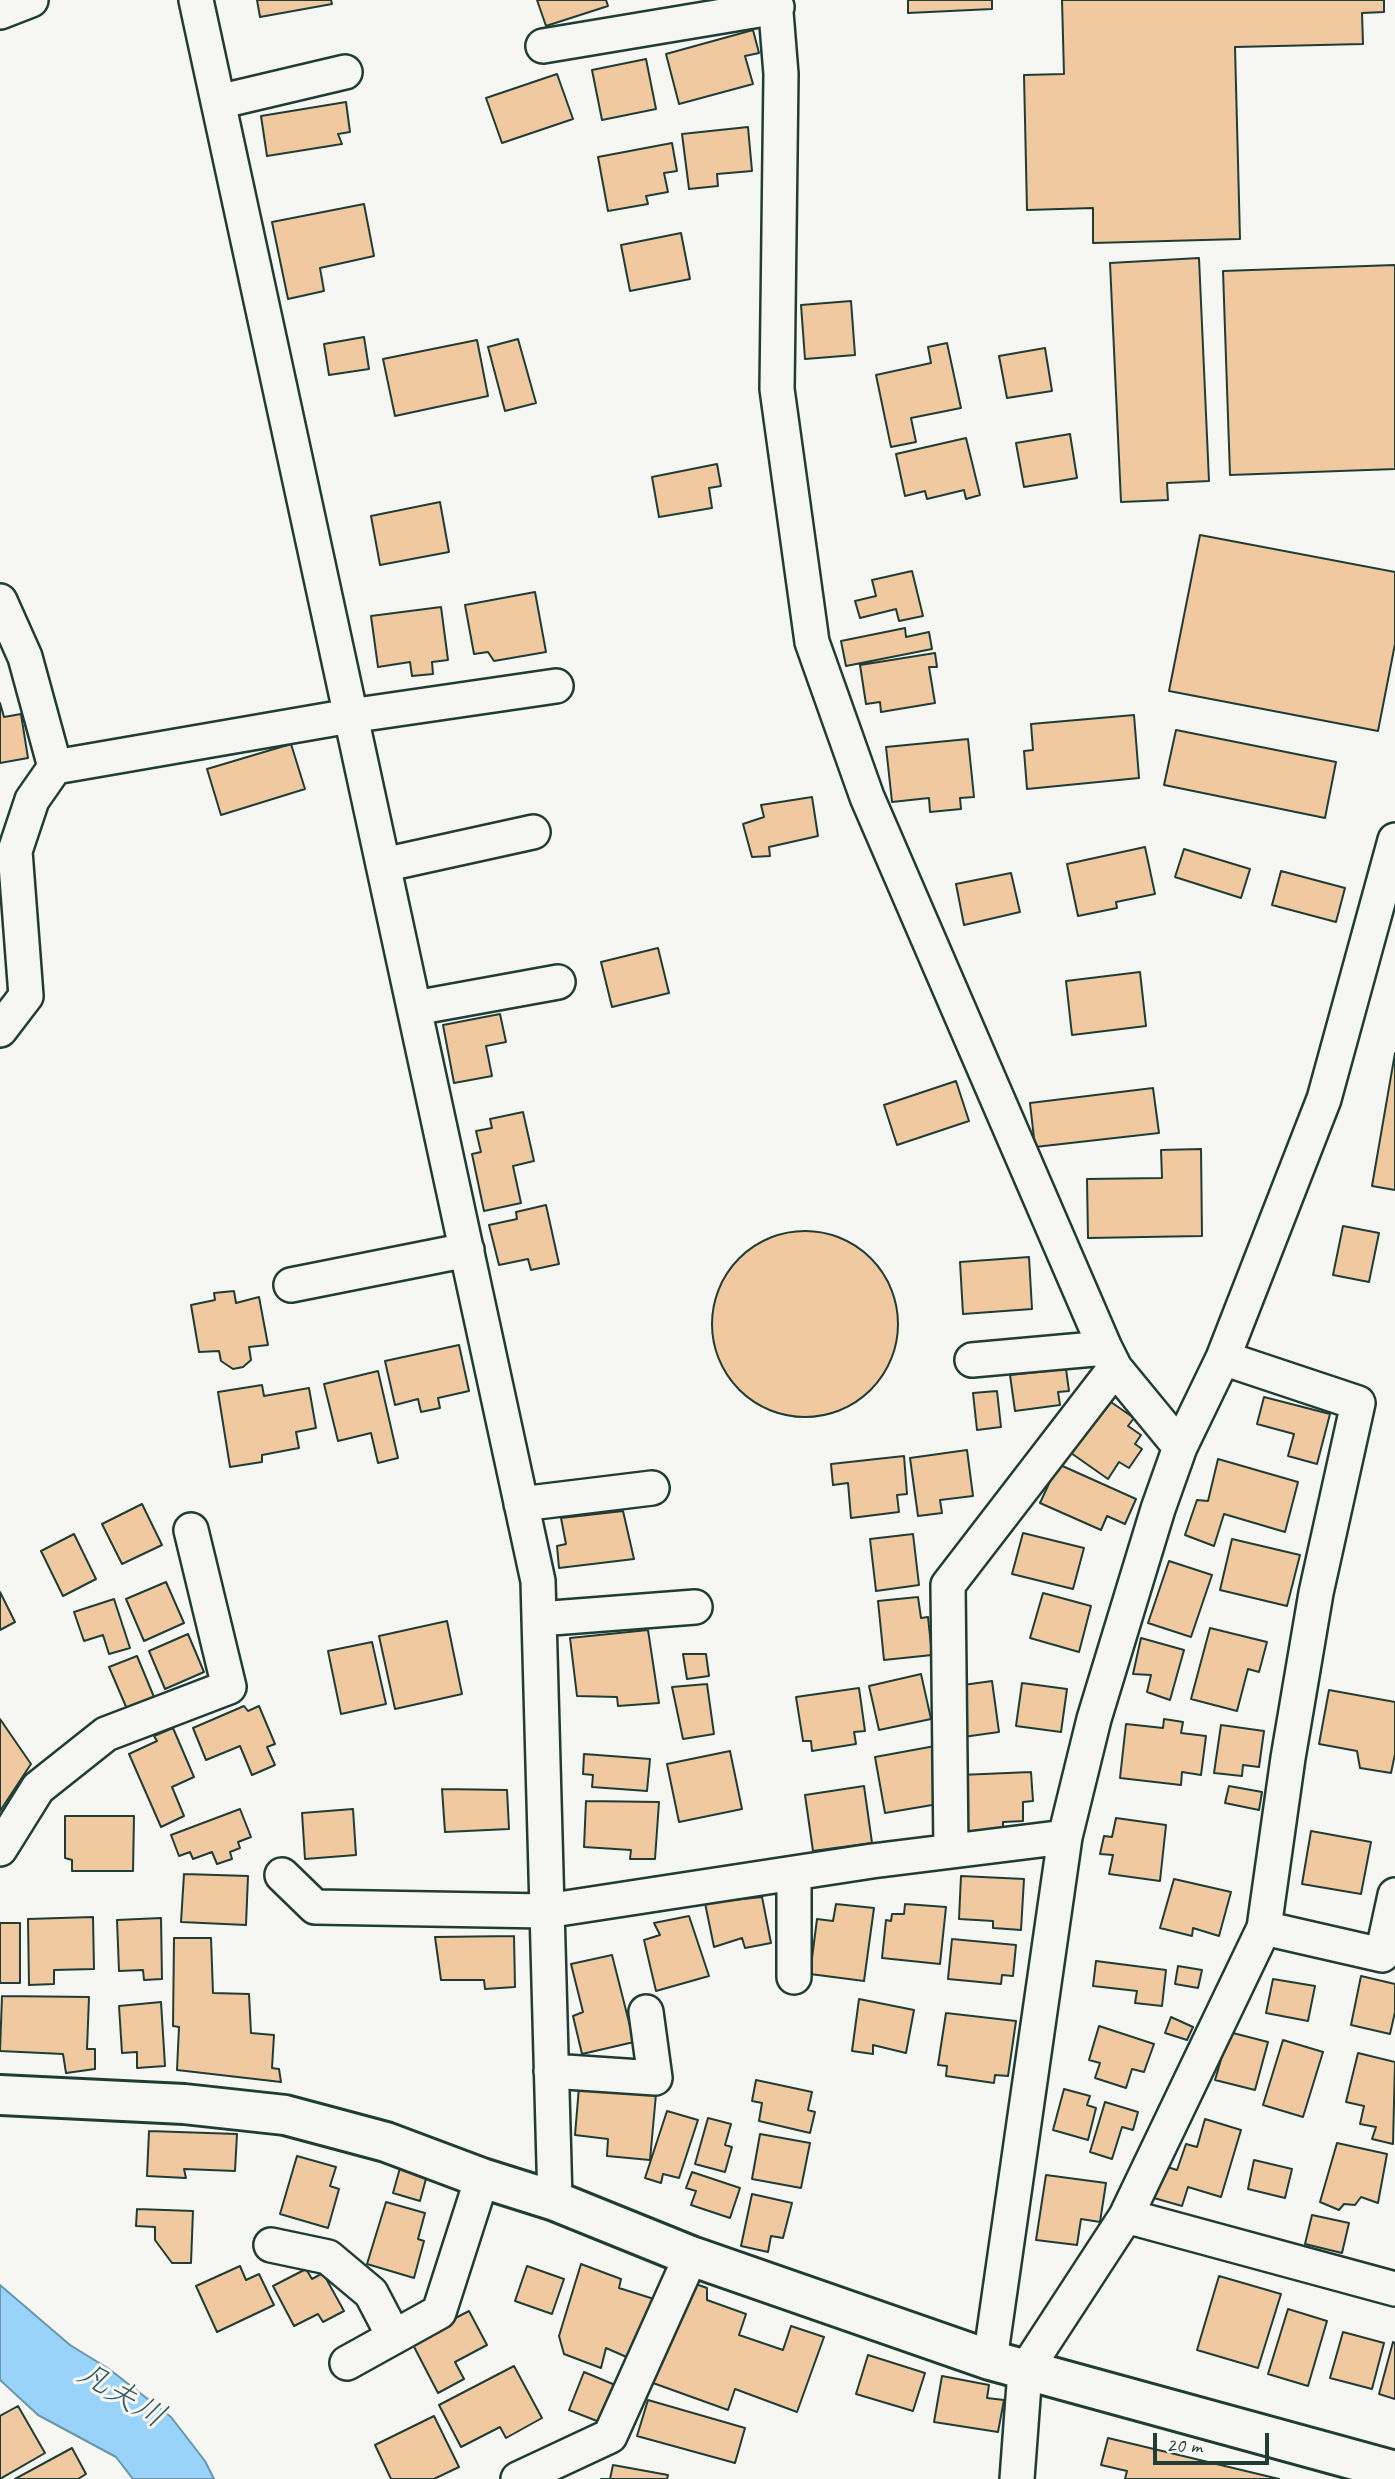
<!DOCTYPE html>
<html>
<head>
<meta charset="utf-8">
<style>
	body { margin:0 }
	#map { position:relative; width:1395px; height:2479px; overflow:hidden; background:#f6f6f2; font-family:Caveat,sans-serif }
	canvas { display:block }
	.scale { position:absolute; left:1153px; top:2433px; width:116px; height:32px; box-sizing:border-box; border:4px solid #1f3d34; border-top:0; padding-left:9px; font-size:21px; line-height:24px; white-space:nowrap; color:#1f3d34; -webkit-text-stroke:5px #f6f6f2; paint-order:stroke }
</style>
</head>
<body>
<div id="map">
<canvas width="1395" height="2479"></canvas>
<div class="scale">20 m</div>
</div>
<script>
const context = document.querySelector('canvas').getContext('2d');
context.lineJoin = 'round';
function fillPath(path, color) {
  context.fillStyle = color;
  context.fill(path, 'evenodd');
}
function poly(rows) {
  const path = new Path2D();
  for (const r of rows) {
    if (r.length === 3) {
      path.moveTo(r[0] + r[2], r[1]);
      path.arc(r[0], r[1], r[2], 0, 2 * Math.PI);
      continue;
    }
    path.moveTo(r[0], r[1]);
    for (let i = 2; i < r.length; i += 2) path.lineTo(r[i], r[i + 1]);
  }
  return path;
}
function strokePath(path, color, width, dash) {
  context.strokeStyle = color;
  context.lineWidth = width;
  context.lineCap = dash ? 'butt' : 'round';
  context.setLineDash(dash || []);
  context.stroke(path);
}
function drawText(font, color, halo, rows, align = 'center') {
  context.font = font + ' Caveat,"Klee One",sans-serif';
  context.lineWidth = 6;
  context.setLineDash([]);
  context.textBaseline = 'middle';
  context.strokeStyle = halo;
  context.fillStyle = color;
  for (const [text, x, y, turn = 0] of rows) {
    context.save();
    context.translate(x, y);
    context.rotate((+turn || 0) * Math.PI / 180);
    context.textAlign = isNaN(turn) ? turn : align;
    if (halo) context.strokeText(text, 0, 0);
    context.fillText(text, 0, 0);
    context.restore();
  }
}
const water = poly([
	[0,2285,70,2345,109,2369,171,2417,205,2461,214,2479,133,2479,116,2457,38,2415,0,2380,0,2285]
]);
const building = poly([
	[257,0,331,0,332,4,260,17,257,0],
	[537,0,606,0,608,6,546,26,537,0],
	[908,0,992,0,992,9,908,13,908,0],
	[1062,0,1384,0,1384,12,1362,13,1363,44,1235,47,1240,239,1093,243,1093,208,1027,210,1024,75,1064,74,1062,0],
	[753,30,759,53,745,56,753,84,679,104,666,54,753,30],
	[646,59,656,109,602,120,592,70,646,59],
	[557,74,573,119,502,143,486,98,557,74],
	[346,102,350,132,338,134,342,144,267,156,261,116,346,102],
	[748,127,752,171,717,174,718,186,689,189,682,134,748,127],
	[672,143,677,171,664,173,668,192,646,196,648,204,608,211,598,157,672,143],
	[364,204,374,256,320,268,324,291,288,299,272,222,364,204],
	[681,233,690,279,630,291,621,245,681,233],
	[1199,258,1209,481,1167,483,1168,500,1121,502,1110,263,1199,258],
	[1395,265,1395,469,1230,475,1223,271,1395,265],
	[851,301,855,355,805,359,801,305,851,301],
	[364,337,369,369,329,375,324,344,364,337],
	[518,339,536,403,505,411,488,347,518,339],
	[477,340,488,396,395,416,383,359,477,340],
	[947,343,961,408,911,418,916,442,891,447,876,375,931,363,928,347,947,343],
	[1045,348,1052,391,1007,398,999,356,1045,348],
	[1070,434,1077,478,1024,487,1016,443,1070,434],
	[966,438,980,495,966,499,964,490,927,499,925,491,905,496,896,454,966,438],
	[717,464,721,486,709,488,712,508,659,517,652,477,717,464],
	[440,502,449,552,380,565,371,516,440,502],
	[1200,535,1395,572,1395,644,1378,731,1169,691,1200,535],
	[912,571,923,616,899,621,896,609,860,618,855,601,876,596,872,580,912,571],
	[535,592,546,652,494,661,488,652,474,654,465,605,535,592],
	[441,607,448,660,432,662,433,674,412,676,410,662,378,667,371,616,441,607],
	[905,628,906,637,929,632,932,649,846,666,841,641,905,628],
	[935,653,937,667,929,667,935,703,881,712,880,702,866,704,860,665,935,653],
	[0,703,4,717,21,714,28,758,0,763,0,703],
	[1134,715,1139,778,1027,789,1024,751,1033,750,1031,724,1134,715],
	[1176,730,1336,762,1325,818,1164,785,1176,730],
	[968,739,974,797,960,798,961,809,930,812,929,798,892,802,886,747,968,739],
	[291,744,305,789,221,815,207,769,291,744],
	[812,797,818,836,769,847,770,856,752,857,743,824,764,817,761,805,812,797],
	[1145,847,1155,894,1116,902,1117,908,1078,916,1067,864,1145,847],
	[1184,849,1250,869,1241,898,1175,877,1184,849],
	[1281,871,1345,888,1336,922,1272,905,1281,871],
	[1011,873,1020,912,964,925,956,884,1011,873],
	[658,948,669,993,612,1007,601,962,658,948],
	[1140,972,1146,1026,1072,1035,1066,981,1140,972],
	[500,1014,506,1042,486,1046,492,1076,454,1083,443,1025,500,1014],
	[1395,1053,1395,1190,1372,1186,1395,1053],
	[956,1081,969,1121,897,1145,884,1105,956,1081],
	[1153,1088,1159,1133,1035,1147,1030,1103,1153,1088],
	[523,1112,534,1161,513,1166,521,1203,484,1211,472,1154,481,1152,476,1131,492,1128,490,1119,523,1112],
	[1201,1149,1202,1236,1088,1238,1087,1179,1162,1178,1161,1150,1201,1149],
	[546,1205,559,1264,531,1270,528,1259,499,1265,489,1225,517,1219,516,1212,546,1205],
	[1343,1226,1379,1233,1369,1282,1333,1275,1343,1226],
	[805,1324,93],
	[1029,1257,1032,1309,963,1314,960,1262,1029,1257],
	[234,1291,236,1303,259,1297,268,1345,249,1347,251,1360,243,1367,233,1369,221,1361,219,1351,199,1352,191,1305,215,1300,214,1293,234,1291],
	[459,1345,469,1391,438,1398,440,1408,421,1412,418,1399,395,1405,385,1361,459,1345],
	[1066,1369,1069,1391,1058,1392,1060,1405,1015,1411,1010,1375,1066,1369],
	[378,1371,398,1458,378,1463,371,1433,338,1441,324,1384,378,1371],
	[262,1385,264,1396,309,1388,316,1428,296,1432,299,1448,262,1455,262,1462,230,1467,218,1392,262,1385],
	[997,1391,1001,1427,977,1430,973,1393,997,1391],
	[1264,1397,1330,1414,1317,1464,1288,1456,1294,1434,1257,1424,1264,1397],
	[1108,1400,1134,1418,1128,1426,1141,1435,1135,1444,1142,1449,1129,1468,1119,1462,1108,1479,1071,1453,1108,1400],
	[967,1450,973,1496,940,1500,942,1513,918,1516,910,1458,967,1450],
	[904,1456,907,1494,897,1495,899,1512,851,1518,848,1483,833,1485,831,1464,904,1456],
	[1218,1459,1298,1482,1285,1532,1224,1514,1214,1546,1185,1535,1197,1500,1208,1501,1218,1459],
	[1058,1464,1136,1499,1125,1524,1107,1516,1101,1530,1040,1503,1058,1464],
	[142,1504,162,1545,122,1564,102,1524,142,1504],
	[623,1511,634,1559,559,1568,557,1546,566,1544,561,1518,623,1511],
	[1023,1533,1084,1548,1073,1589,1012,1574,1023,1533],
	[74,1534,96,1579,63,1596,41,1551,74,1534],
	[913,1534,919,1585,876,1591,870,1539,913,1534],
	[1232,1539,1300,1555,1287,1606,1220,1590,1232,1539],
	[1169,1561,1212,1575,1191,1637,1148,1623,1169,1561],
	[166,1582,184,1623,144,1641,126,1599,166,1582],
	[0,1592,15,1622,0,1630,0,1592],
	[1043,1593,1091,1606,1079,1652,1030,1638,1043,1593],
	[918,1597,921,1618,928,1617,932,1655,884,1660,878,1601,918,1597],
	[114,1599,130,1648,109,1654,103,1635,84,1641,74,1612,114,1599],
	[447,1621,462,1694,395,1709,379,1636,447,1621],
	[1210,1628,1267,1642,1259,1672,1248,1669,1237,1711,1191,1699,1210,1628],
	[648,1630,659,1703,618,1706,617,1697,577,1696,570,1638,648,1630],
	[188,1634,204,1672,165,1689,149,1651,188,1634],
	[1141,1638,1184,1650,1170,1700,1147,1692,1151,1675,1133,1674,1141,1638],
	[372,1642,386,1704,341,1714,328,1651,372,1642],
	[683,1654,706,1654,709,1676,687,1679,683,1654],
	[137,1656,154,1697,127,1709,109,1667,137,1656],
	[921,1674,931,1719,879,1730,869,1686,921,1674],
	[992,1681,999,1732,963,1737,956,1686,992,1681],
	[1022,1683,1067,1689,1061,1732,1016,1726,1022,1683],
	[707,1684,714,1734,683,1739,672,1687,707,1684],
	[859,1688,865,1731,854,1732,856,1744,812,1751,811,1741,803,1741,796,1697,859,1688],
	[1329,1690,1395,1702,1395,1754,1391,1773,1360,1768,1357,1751,1319,1744,1329,1690],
	[244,1706,248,1711,259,1706,275,1744,267,1747,275,1765,252,1775,240,1746,206,1760,193,1728,244,1706],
	[0,1719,31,1764,0,1811,0,1719],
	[1164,1719,1183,1722,1181,1733,1206,1736,1201,1775,1182,1772,1181,1785,1120,1778,1126,1724,1163,1728,1164,1719],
	[1221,1725,1264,1731,1259,1767,1243,1765,1242,1776,1214,1773,1221,1725],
	[173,1728,194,1777,172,1787,184,1816,161,1827,129,1754,157,1741,154,1736,173,1728],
	[935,1746,944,1803,885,1813,875,1757,935,1746],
	[730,1751,742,1809,679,1822,667,1764,730,1751],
	[584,1754,650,1759,647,1791,592,1787,593,1775,583,1774,584,1754],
	[1031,1772,1033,1801,1023,1802,1023,1821,1003,1822,1003,1831,962,1833,960,1775,1031,1772],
	[864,1786,872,1843,813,1851,805,1795,864,1786],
	[1229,1786,1262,1792,1259,1810,1225,1803,1229,1786],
	[442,1789,507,1790,509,1829,445,1832,442,1789],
	[586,1801,659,1802,655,1859,630,1859,631,1850,584,1847,586,1801],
	[240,1809,251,1837,238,1842,240,1848,230,1852,232,1859,217,1864,212,1852,193,1859,190,1852,179,1856,171,1835,240,1809],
	[353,1809,356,1855,305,1859,302,1813,353,1809],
	[65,1816,134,1816,133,1871,72,1871,72,1860,65,1858,65,1816],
	[1116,1818,1166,1825,1160,1881,1109,1874,1113,1855,1100,1854,1104,1836,1112,1837,1116,1818],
	[1311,1831,1371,1842,1361,1894,1302,1884,1311,1831],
	[184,1874,248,1876,246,1925,181,1922,184,1874],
	[961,1876,1024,1879,1021,1930,993,1928,993,1921,959,1919,961,1876],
	[1174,1879,1231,1892,1219,1936,1193,1928,1192,1936,1160,1928,1174,1879],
	[762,1897,771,1943,745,1948,742,1938,714,1947,705,1903,762,1897],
	[836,1904,874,1908,864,1981,810,1974,817,1919,833,1921,836,1904],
	[905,1904,946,1907,940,1964,882,1958,886,1920,891,1921,892,1914,904,1914,905,1904],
	[689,1916,709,1976,656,1991,644,1940,660,1935,654,1923,689,1916],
	[93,1917,94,1969,54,1970,54,1984,29,1985,28,1919,93,1917],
	[161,1918,162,1979,144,1980,143,1970,119,1971,117,1920,161,1918],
	[0,1923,20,1923,20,1983,0,1983,0,1923],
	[514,1936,515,1987,485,1989,484,1980,441,1980,435,1937,514,1936],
	[174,1938,211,1938,213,1993,249,1994,251,2033,274,2035,272,2068,279,2069,281,2082,177,2070,179,2027,173,2026,174,1938],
	[952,1939,1016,1945,1013,1976,1002,1975,1001,1984,948,1979,952,1939],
	[612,1955,634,2042,582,2054,573,2016,583,2012,571,1964,612,1955],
	[1096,1961,1166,1970,1162,2006,1135,2003,1137,1991,1093,1986,1096,1961],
	[1178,1966,1202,1970,1198,1988,1175,1984,1178,1966],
	[1361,1976,1395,1984,1395,2012,1390,2034,1351,2025,1361,1976],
	[1273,1979,1315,1986,1308,2021,1266,2013,1273,1979],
	[2,1996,89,1997,87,2049,95,2049,95,2069,66,2073,63,2054,0,2051,2,1996],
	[859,1999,914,2010,906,2053,873,2045,873,2054,852,2051,859,1999],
	[161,2002,165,2066,137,2068,137,2052,122,2053,119,2006,161,2002],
	[946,2013,1016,2021,1008,2076,995,2075,994,2083,946,2076,947,2066,938,2065,946,2013],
	[1171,2017,1193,2027,1187,2040,1165,2033,1171,2017],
	[1099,2026,1154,2044,1144,2072,1132,2069,1126,2088,1095,2078,1100,2063,1089,2060,1099,2026],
	[1229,2032,1268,2042,1255,2090,1215,2080,1229,2032],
	[1283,2040,1323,2052,1303,2117,1263,2105,1283,2040],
	[1358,2053,1395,2062,1393,2144,1372,2139,1376,2127,1360,2124,1364,2106,1346,2102,1358,2053],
	[756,2080,812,2092,808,2110,815,2112,810,2133,759,2121,762,2103,752,2101,756,2080],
	[579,2087,656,2094,650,2160,607,2156,608,2139,575,2135,579,2087],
	[1064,2089,1090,2096,1087,2105,1096,2108,1088,2140,1053,2130,1064,2089],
	[1105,2102,1138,2112,1133,2130,1122,2127,1112,2159,1090,2152,1105,2102],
	[667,2111,698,2120,679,2178,663,2174,661,2183,645,2178,667,2111],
	[708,2118,731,2124,725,2145,732,2147,725,2172,695,2164,708,2118],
	[1205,2119,1241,2130,1221,2197,1188,2187,1182,2206,1154,2198,1164,2166,1177,2170,1186,2144,1197,2147,1205,2119],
	[149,2131,237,2134,235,2171,184,2169,186,2178,147,2176,149,2131],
	[760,2134,810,2143,801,2188,752,2179,760,2134],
	[1337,2143,1387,2154,1378,2203,1361,2197,1355,2205,1344,2204,1339,2210,1320,2202,1337,2143],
	[297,2156,336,2167,330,2186,339,2189,328,2228,280,2214,297,2156],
	[1254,2160,1292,2169,1285,2198,1248,2189,1254,2160],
	[400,2168,427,2175,420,2201,393,2193,400,2168],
	[692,2172,740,2188,730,2218,691,2205,696,2191,686,2188,692,2172],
	[1046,2175,1106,2183,1100,2222,1081,2219,1077,2245,1036,2240,1046,2175],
	[752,2194,792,2203,783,2238,771,2236,768,2252,741,2246,752,2194],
	[386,2202,425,2213,418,2239,424,2241,414,2278,367,2264,386,2202],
	[137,2209,193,2211,191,2263,172,2263,155,2240,155,2227,136,2226,137,2209],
	[1312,2215,1349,2223,1342,2253,1305,2244,1312,2215],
	[581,2264,621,2279,619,2288,654,2299,631,2359,606,2348,601,2368,564,2354,559,2336,581,2264],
	[240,2266,246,2280,259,2274,274,2305,217,2332,196,2286,240,2266],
	[527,2266,564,2279,552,2314,515,2301,527,2266],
	[306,2269,312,2279,323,2273,344,2311,323,2322,318,2314,294,2326,273,2286,306,2269],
	[1219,2276,1281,2294,1258,2368,1197,2350,1219,2276],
	[690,2282,707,2288,707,2300,746,2314,739,2335,783,2350,791,2326,824,2337,797,2412,735,2389,728,2410,653,2383,690,2282],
	[1288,2309,1327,2321,1308,2386,1268,2374,1288,2309],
	[469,2311,487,2345,455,2362,464,2379,438,2393,411,2341,469,2311],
	[1343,2332,1384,2343,1372,2389,1330,2378,1343,2332],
	[1393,2342,1395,2343,1395,2399,1379,2394,1393,2342],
	[868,2355,925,2373,913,2411,856,2394,868,2355],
	[514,2366,542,2418,506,2438,500,2427,461,2447,439,2405,514,2366],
	[584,2372,620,2387,608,2416,597,2421,569,2410,584,2372],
	[942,2376,989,2385,987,2398,1004,2400,998,2432,934,2422,942,2376],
	[648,2400,745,2428,735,2463,637,2436,648,2400],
	[18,2406,45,2453,0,2479,0,2416,18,2406],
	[434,2416,459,2467,434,2479,391,2479,375,2445,434,2416],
	[1108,2438,1279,2479,1125,2479,1127,2471,1101,2465,1108,2438],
	[72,2448,86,2474,78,2479,15,2479,72,2448],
	[613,2465,668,2475,667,2479,601,2479,610,2479,613,2465]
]);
const street = poly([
	[196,0,538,1581,555,2201],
	[775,0,781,74,777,389,812,642,867,797,1105,1348,1115,1368,1180,1447],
	[0,12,31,0],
	[543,46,777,7],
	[218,102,345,72],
	[0,601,25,657,55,767],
	[383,865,533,832],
	[415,1008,558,982],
	[0,1030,26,996,15,851,32,800,55,767,350,716,556,686],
	[291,1285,467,1250],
	[972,1360,1105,1348],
	[521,1504,652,1488],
	[539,1619,695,1607],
	[0,1849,38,1788,106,1734,229,1687,191,1530],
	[951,1851,948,1585,1115,1368],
	[794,1874,794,1977],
	[282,1875,315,1907,546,1911,872,1861,1065,1837],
	[1264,1928,1382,1955,1395,1895],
	[551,2071,655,2078,646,2012],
	[1126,2216,1395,2289],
	[271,2245,328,2257,371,2293,394,2337],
	[990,2360,1065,1837,1094,1719,1158,1509,1180,1447,1223,1358,1324,1099,1395,840],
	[347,2363,439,2312,482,2178],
	[518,2479,610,2436,691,2256],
	[1017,2479,1025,2371,1126,2216,1264,1928,1288,1758,1316,1593,1358,1403,1223,1358]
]);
const secondary = poly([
	[0,2095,184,2104,285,2115,386,2142,482,2178,555,2201,691,2256,990,2360,1395,2471]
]);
const waterNames = [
	["凡夫川",121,2396,31]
];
fillPath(water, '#99d3f9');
strokePath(water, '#6897aa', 2);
fillPath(building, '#f1c9a1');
strokePath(building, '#1f3d34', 2);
strokePath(street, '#1f3d34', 38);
strokePath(secondary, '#1f3d34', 44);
strokePath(street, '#f6f6f2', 33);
strokePath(secondary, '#f6f6f2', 38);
drawText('italic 32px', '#375b5b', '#f6f6f2', waterNames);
</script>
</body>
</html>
